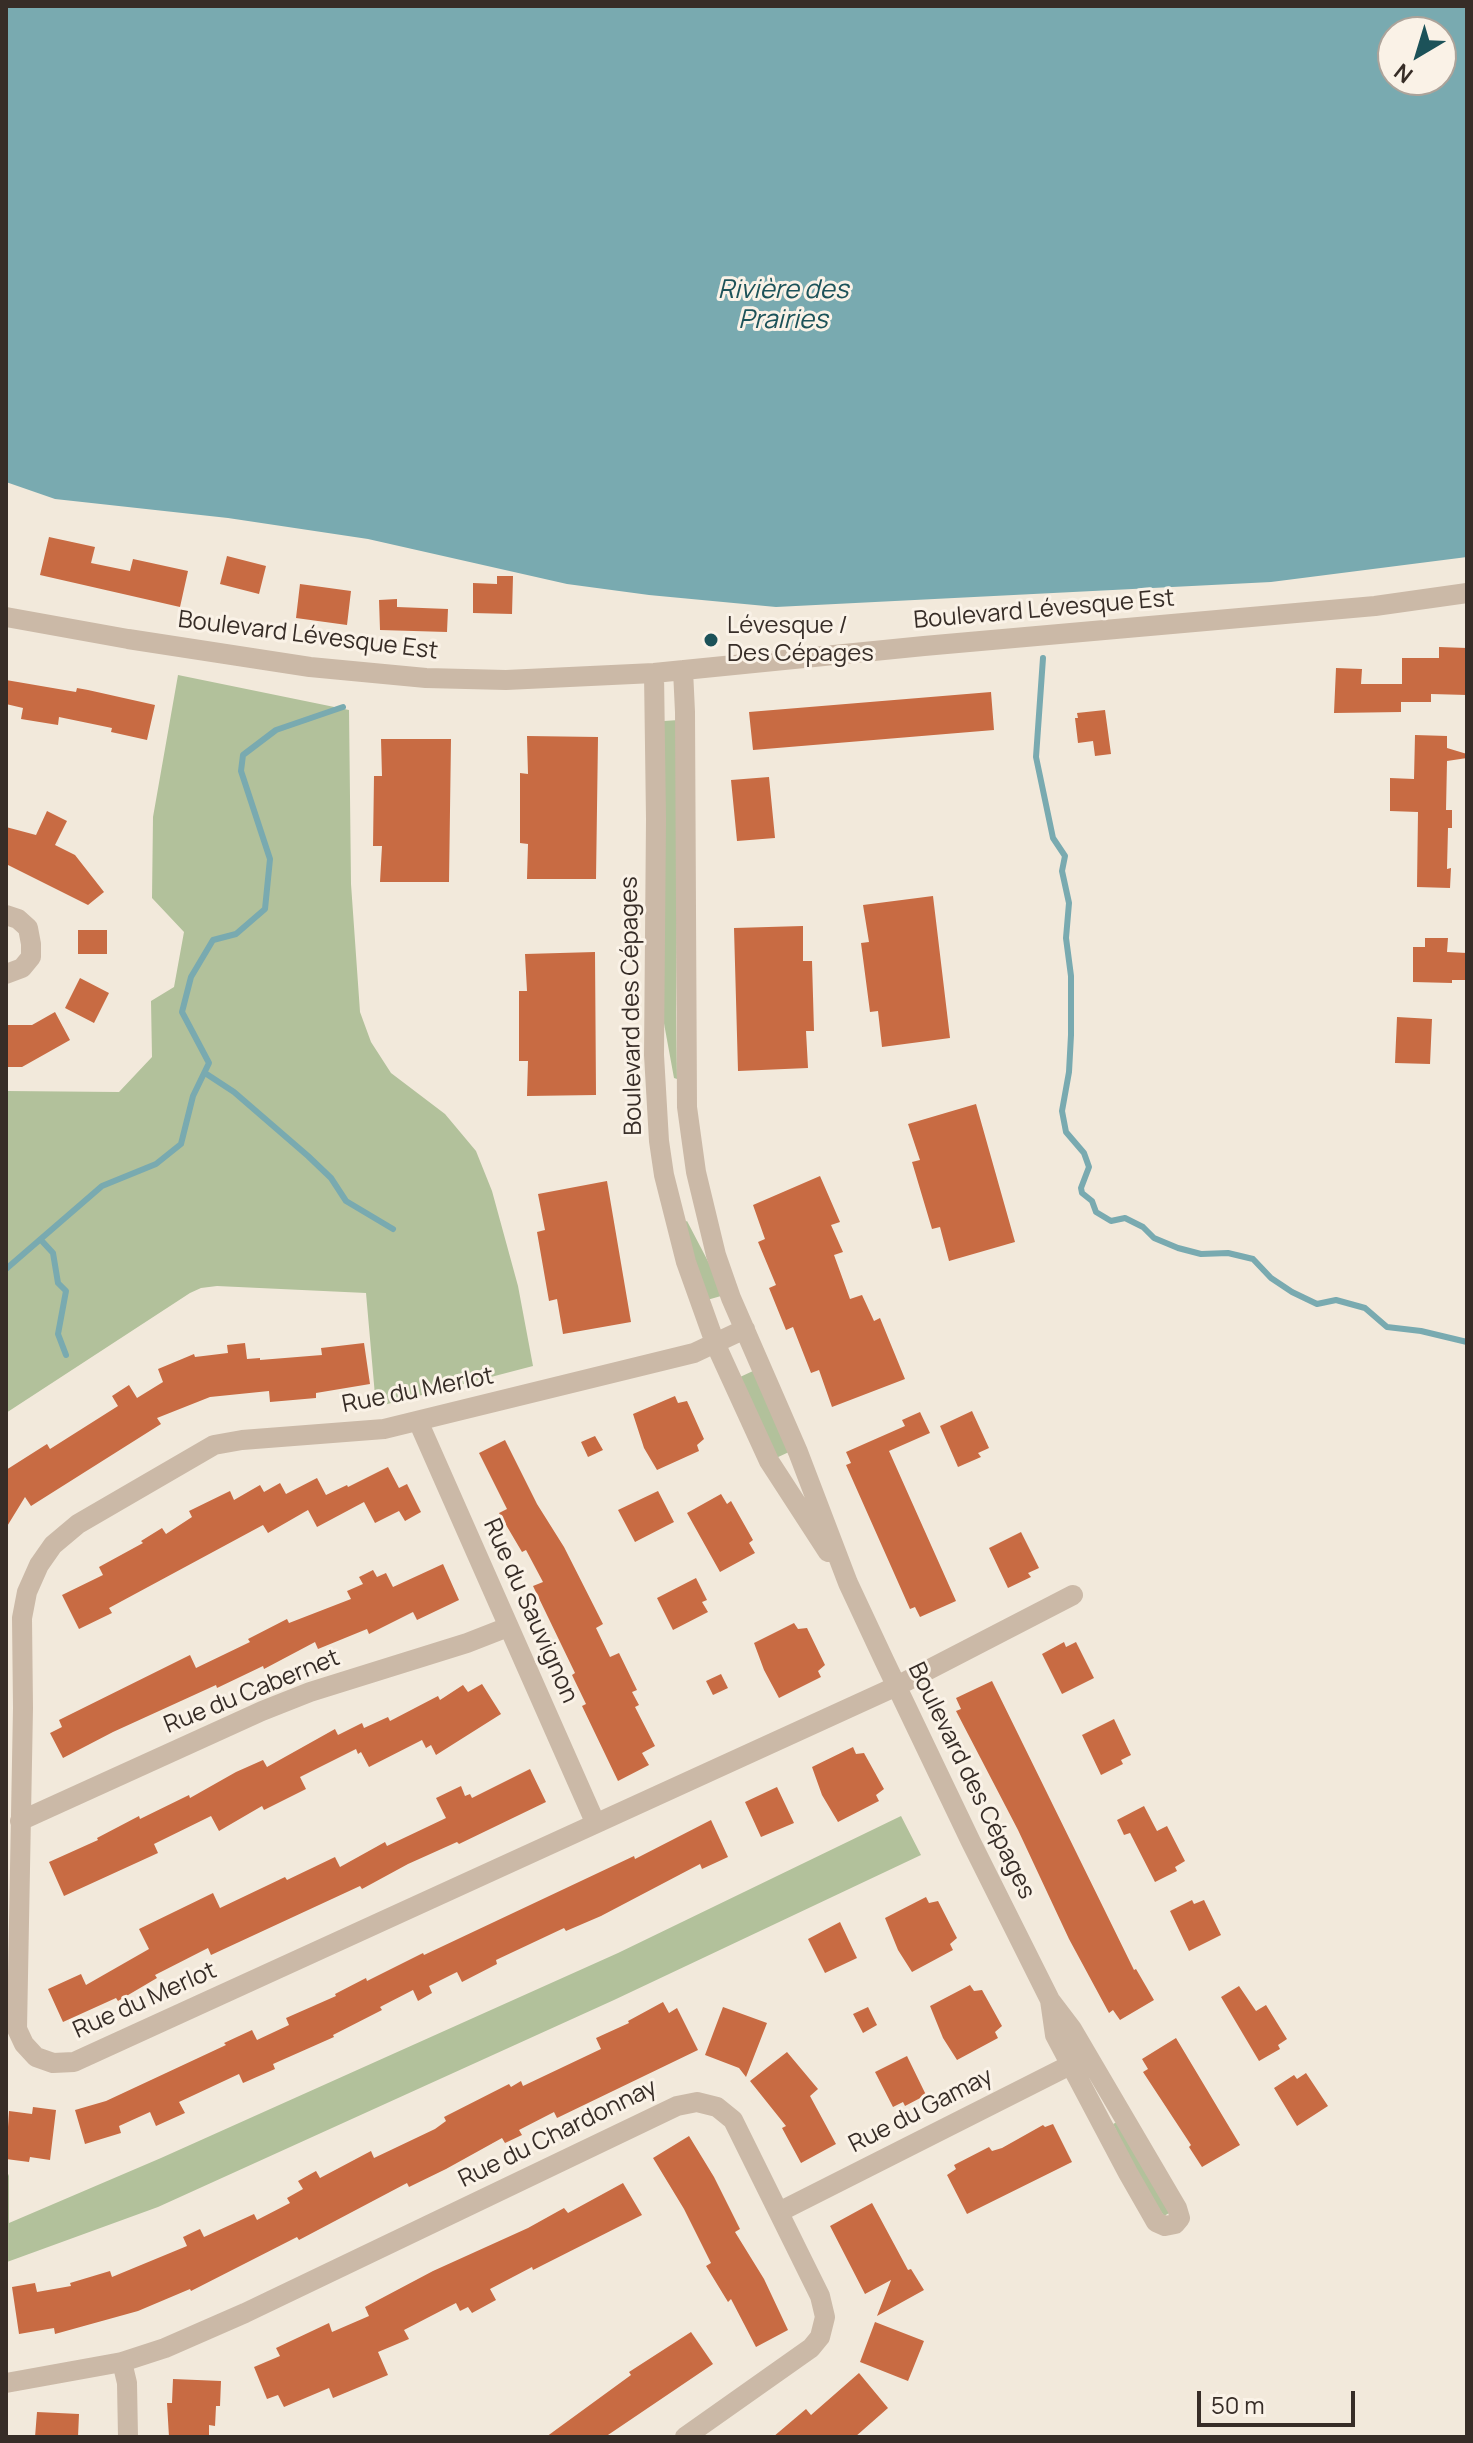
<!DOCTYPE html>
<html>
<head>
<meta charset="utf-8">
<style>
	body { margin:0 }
	#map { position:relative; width:1473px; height:2443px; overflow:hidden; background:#f2e9db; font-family:Manrope,sans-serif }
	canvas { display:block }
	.frame { position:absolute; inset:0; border:8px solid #372d27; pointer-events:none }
	.north { position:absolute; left:1377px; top:16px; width:80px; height:80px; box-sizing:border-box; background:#faf2e7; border:2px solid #aca39a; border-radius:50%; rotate:218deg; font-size:22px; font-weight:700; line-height:32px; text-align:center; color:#372d27 }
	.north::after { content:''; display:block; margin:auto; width:28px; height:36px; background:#1c5259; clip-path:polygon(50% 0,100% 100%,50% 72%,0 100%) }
	.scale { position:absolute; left:1197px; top:2391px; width:158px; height:36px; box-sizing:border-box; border:4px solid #372d27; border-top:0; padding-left:10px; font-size:24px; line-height:28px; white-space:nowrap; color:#372d27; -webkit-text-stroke:6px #faf2e7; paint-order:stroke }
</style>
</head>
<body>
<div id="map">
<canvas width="1473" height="2443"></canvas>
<div class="frame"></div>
<div class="north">N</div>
<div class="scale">50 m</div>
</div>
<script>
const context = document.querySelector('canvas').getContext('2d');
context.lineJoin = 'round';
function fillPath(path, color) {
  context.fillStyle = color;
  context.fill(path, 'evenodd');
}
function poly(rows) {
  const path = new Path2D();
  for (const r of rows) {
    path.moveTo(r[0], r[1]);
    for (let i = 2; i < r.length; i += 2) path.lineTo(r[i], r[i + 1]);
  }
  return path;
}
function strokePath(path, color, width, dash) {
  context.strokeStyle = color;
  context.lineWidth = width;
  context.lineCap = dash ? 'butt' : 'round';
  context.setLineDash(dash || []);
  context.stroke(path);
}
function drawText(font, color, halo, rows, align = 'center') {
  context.font = font + ' Manrope,sans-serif';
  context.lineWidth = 6;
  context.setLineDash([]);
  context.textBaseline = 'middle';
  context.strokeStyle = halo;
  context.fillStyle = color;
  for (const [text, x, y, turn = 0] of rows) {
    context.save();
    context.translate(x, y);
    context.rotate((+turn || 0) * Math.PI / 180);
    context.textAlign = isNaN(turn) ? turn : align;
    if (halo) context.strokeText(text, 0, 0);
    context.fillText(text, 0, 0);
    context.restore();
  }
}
const green = poly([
	[178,675,349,710,351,884,360,1012,371,1042,391,1073,445,1114,476,1151,492,1191,518,1286,533,1366,376,1407,366,1293,217,1286,201,1288,190,1293,6,1413,7,1091,119,1092,152,1057,151,1001,174,987,184,932,152,898,153,817],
	[679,720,676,1011,677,1079,674,1078,663,1018,664,721],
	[687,1221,712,1269,721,1296,707,1300,683,1223],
	[753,1371,789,1452,776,1458,740,1377],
	[901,1816,921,1855,614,2000,158,2207,7,2262,6,2360,6,2169,9,2176,9,2223,161,2158,618,1953],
	[1117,2122,1171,2212,1164,2216,1144,2186,1113,2124]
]);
const water = poly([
	[6,6,1467,6,1467,557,1271,582,776,607,649,595,567,584,368,539,228,518,55,499,6,482],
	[1393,32,1441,32,1441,80,1393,80]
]);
const stream = poly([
	[1043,658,1036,757,1053,838,1065,856,1062,871,1069,903,1066,938,1071,976,1071,1035,1069,1072,1062,1111,1066,1132,1084,1153,1089,1167,1081,1188,1082,1193,1092,1201,1096,1212,1111,1221,1125,1218,1143,1227,1154,1238,1178,1248,1201,1254,1228,1253,1253,1259,1271,1278,1292,1292,1317,1304,1336,1300,1365,1308,1387,1327,1421,1331,1467,1342],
	[205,1073,234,1092,308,1156,331,1178,346,1201,393,1229],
	[41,1240,53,1253,58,1283,66,1291,58,1334,66,1355],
	[6,1269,102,1186,156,1164,181,1144,193,1096,209,1063,182,1012,191,977,213,940,236,934,265,909,270,859,241,771,243,755,276,730,343,707]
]);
const building = poly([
	[49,537,95,547,91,563,130,571,133,559,188,571,180,607,40,575],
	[227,556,266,566,259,594,220,584],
	[497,576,513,576,512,614,473,613,473,583,497,584],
	[300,584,351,591,347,625,296,618],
	[397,599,397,607,448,609,447,632,380,630,379,600],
	[1439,647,1467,648,1467,695,1431,694,1431,702,1401,702,1401,712,1334,713,1336,668,1362,669,1361,684,1402,684,1402,658,1439,658],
	[6,680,76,692,77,688,88,690,155,705,147,740,111,732,112,728,59,717,58,725,21,719,23,708,6,704],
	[991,692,994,730,753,750,749,712],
	[1105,710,1111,754,1095,756,1093,741,1078,743,1075,718,1078,718,1077,713],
	[1415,735,1447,736,1447,748,1467,754,1467,758,1447,761,1446,810,1452,810,1452,828,1448,828,1447,869,1451,868,1450,888,1417,887,1418,812,1390,811,1390,778,1414,779],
	[527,736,598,737,596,879,527,879,528,844,520,843,520,773,528,774],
	[381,739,451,739,449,882,380,882,382,846,373,846,374,776,382,776],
	[769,777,775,838,737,841,731,780],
	[47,811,67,821,55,845,75,855,104,892,88,905,6,864,6,827,36,835],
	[933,896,950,1038,882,1047,878,1011,870,1012,861,943,869,942,863,905],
	[803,926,803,961,812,961,814,1031,806,1031,808,1068,738,1071,734,928],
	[78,930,107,930,107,954,78,954],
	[1425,938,1448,938,1447,952,1467,953,1467,980,1452,980,1452,983,1413,982,1413,947,1425,947],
	[595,952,596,1095,527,1096,528,1061,519,1061,519,991,527,991,525,954],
	[80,978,109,993,94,1023,65,1008],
	[55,1012,70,1040,22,1067,6,1067,6,1025,32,1025],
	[1397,1017,1432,1019,1430,1064,1395,1063],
	[976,1104,1015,1242,949,1261,940,1227,932,1229,912,1162,920,1160,908,1124],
	[820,1176,840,1222,831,1225,843,1252,834,1255,850,1299,862,1295,874,1321,880,1318,905,1379,832,1407,819,1370,811,1373,793,1327,786,1330,769,1288,776,1285,758,1242,765,1239,753,1205],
	[607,1181,631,1322,563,1334,557,1299,549,1301,537,1232,545,1230,538,1194],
	[245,1343,247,1359,260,1358,260,1360,322,1355,321,1348,364,1343,370,1384,316,1393,316,1398,270,1402,269,1391,210,1397,157,1418,161,1424,31,1506,25,1497,6,1528,6,1470,47,1444,50,1449,118,1406,112,1396,129,1385,137,1398,163,1382,158,1369,194,1354,195,1357,228,1353,227,1345],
	[675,1396,678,1403,687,1401,704,1439,697,1445,699,1451,657,1470,644,1448,633,1414],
	[972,1411,989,1448,978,1453,981,1457,958,1467,940,1426],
	[920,1412,930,1433,889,1451,956,1601,920,1617,915,1607,910,1609,846,1465,851,1463,846,1452,905,1426,902,1420],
	[595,1436,603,1450,588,1457,581,1442],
	[505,1440,537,1504,564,1547,603,1624,596,1628,610,1657,619,1653,637,1690,632,1692,639,1705,635,1707,655,1746,642,1753,649,1765,618,1781,582,1706,586,1704,572,1675,575,1673,533,1586,543,1582,526,1550,522,1552,499,1513,507,1509,479,1453],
	[388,1467,399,1488,407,1484,421,1512,405,1521,399,1511,375,1523,364,1502,317,1527,308,1510,268,1533,263,1525,109,1608,112,1613,79,1629,62,1595,103,1575,99,1567,143,1543,141,1541,162,1528,166,1534,192,1517,189,1511,230,1491,234,1500,260,1485,264,1492,280,1483,286,1494,317,1478,326,1495,347,1485,348,1487],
	[658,1491,674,1522,635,1542,618,1510],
	[721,1494,727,1504,731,1501,753,1540,749,1543,755,1553,720,1572,687,1513],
	[1021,1532,1039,1568,1028,1573,1031,1577,1008,1588,989,1548],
	[443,1564,459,1600,417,1620,413,1612,369,1634,367,1629,318,1649,315,1642,264,1669,263,1666,217,1688,216,1685,113,1732,63,1758,50,1733,62,1727,59,1720,190,1655,196,1668,250,1642,248,1639,287,1619,289,1623,351,1599,347,1591,363,1584,359,1577,373,1570,377,1577,386,1573,393,1587],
	[696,1578,707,1600,702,1602,708,1612,673,1630,657,1598],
	[794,1623,798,1629,807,1628,825,1665,818,1671,821,1677,779,1698,764,1670,754,1643],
	[1064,1642,1066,1647,1076,1642,1094,1678,1062,1694,1042,1654],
	[721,1674,728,1688,713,1695,706,1681],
	[992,1681,1134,1970,1136,1969,1154,2000,1120,2020,1113,2010,1109,2013,1069,1939,1018,1830,956,1711,961,1709,956,1698],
	[482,1684,501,1714,436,1755,431,1745,426,1748,422,1740,369,1767,361,1752,358,1754,356,1749,300,1777,306,1789,264,1810,262,1806,219,1831,211,1816,154,1844,158,1853,64,1896,49,1862,98,1840,97,1838,139,1816,140,1819,189,1795,190,1798,236,1772,263,1760,267,1767,335,1729,338,1735,362,1723,364,1728,388,1717,390,1721,438,1696,440,1700,463,1685,468,1692],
	[1114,1719,1131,1755,1121,1760,1123,1764,1101,1775,1082,1735],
	[853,1747,856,1754,864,1753,884,1789,876,1795,879,1801,838,1822,822,1795,812,1767],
	[530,1769,546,1802,459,1844,457,1842,408,1864,362,1889,360,1886,211,1955,208,1948,155,1975,157,1978,118,2001,116,1998,63,2022,48,1989,81,1974,86,1985,149,1949,139,1929,213,1893,220,1908,285,1877,287,1880,335,1857,340,1867,385,1842,387,1846,446,1818,436,1798,461,1786,465,1796,470,1794,472,1798],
	[777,1787,794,1823,761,1837,745,1802],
	[1144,1806,1157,1831,1167,1826,1185,1861,1175,1867,1177,1871,1155,1882,1130,1833,1124,1835,1117,1820],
	[711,1820,728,1857,702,1869,700,1864,601,1916,566,1931,564,1928,496,1960,497,1964,462,1982,457,1972,429,1986,432,1993,418,2001,413,1990,380,2007,382,2010,333,2035,334,2037,273,2064,275,2069,243,2083,239,2074,179,2102,185,2113,156,2126,150,2112,119,2126,121,2133,85,2144,75,2110,106,2101,226,2045,224,2043,252,2030,257,2040,289,2025,286,2018,336,1996,335,1994,366,1978,367,1981,423,1953,424,1955,634,1856,635,1859],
	[926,1897,929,1903,938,1901,957,1938,950,1944,953,1950,912,1972,898,1950,885,1918],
	[1192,1900,1194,1904,1204,1900,1221,1935,1189,1951,1170,1911],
	[840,1922,857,1958,825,1973,808,1939],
	[970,1985,974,1991,982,1990,1002,2026,995,2032,998,2038,957,2060,943,2038,930,2006],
	[1239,1986,1256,2011,1266,2005,1287,2039,1278,2045,1280,2049,1259,2061,1221,1997],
	[663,2002,669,2013,677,2008,698,2050,557,2118,554,2112,519,2130,522,2135,505,2143,502,2138,446,2169,409,2187,407,2183,299,2240,297,2237,191,2291,190,2289,138,2311,55,2334,54,2328,19,2334,12,2287,35,2283,37,2292,71,2286,70,2283,110,2271,112,2277,187,2246,183,2237,200,2229,204,2237,254,2214,257,2220,290,2203,287,2198,303,2189,298,2181,316,2171,320,2178,371,2151,374,2158,435,2129,446,2121,444,2117,509,2084,511,2087,521,2081,523,2086,601,2049,596,2038,629,2023,628,2021],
	[723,2007,767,2023,746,2077,739,2068,705,2055],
	[868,2007,877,2025,863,2033,853,2014],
	[1176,2038,1240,2145,1202,2167,1189,2147,1191,2145,1143,2072,1148,2069,1142,2059],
	[787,2052,818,2089,810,2096,836,2144,801,2163,782,2128,786,2126,750,2081],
	[907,2056,926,2095,905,2106,903,2102,893,2107,875,2072],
	[1306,2073,1328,2106,1297,2126,1274,2088,1294,2075,1297,2079],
	[33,2107,56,2110,50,2160,30,2157,29,2162,6,2159,9,2111,32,2114],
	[1053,2124,1072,2162,967,2214,947,2175,956,2169,954,2165,989,2147,992,2151,1002,2148,1043,2125,1045,2127],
	[689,2136,714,2177,740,2229,735,2232,764,2279,788,2330,756,2347,731,2299,728,2302,706,2266,711,2263,684,2209,653,2158],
	[623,2183,642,2215,533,2270,532,2267,490,2289,496,2300,472,2313,468,2307,460,2311,456,2303,404,2330,409,2339,378,2352,388,2375,333,2398,329,2388,284,2407,278,2395,267,2399,254,2367,280,2356,276,2348,329,2323,332,2332,369,2316,365,2307,433,2271,528,2228,564,2208,568,2213],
	[872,2203,908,2270,911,2269,924,2290,877,2316,891,2280,865,2294,830,2226],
	[875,2322,924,2341,908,2381,860,2362],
	[691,2332,713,2364,605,2437,546,2437,631,2375,629,2372],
	[859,2373,888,2408,855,2437,773,2437,806,2409,811,2415],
	[173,2379,221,2381,220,2406,216,2406,215,2426,209,2425,209,2437,169,2437,167,2403,172,2403],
	[37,2412,79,2414,78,2437,35,2437]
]);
const minor = poly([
	[6,617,128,639,310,667,426,678,506,680,654,673,924,646,1375,606,1467,593],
	[683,670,685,712,687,1107,696,1172,716,1255,731,1298,798,1452,848,1583,884,1660,971,1842,1050,2000,1072,2029,1177,2208,1180,2218,1175,2224,1165,2226,1156,2222,1128,2173,1055,2035,1050,2000],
	[654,673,656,819,654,1055,659,1141,664,1175,686,1262,715,1343,769,1461,828,1552],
	[6,915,18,919,28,928,31,944,31,957,22,968,6,974],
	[745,1329,694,1353,384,1429,242,1440,214,1445,78,1524,53,1545,39,1565,27,1592,22,1618,23,1708,17,2029,24,2044,36,2057,53,2063,74,2062,897,1686,1073,1595],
	[418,1421,595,1822],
	[20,1821,262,1711,310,1692,467,1643,508,1627],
	[779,2212,1082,2059],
	[122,2362,127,2383,128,2437],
	[6,2383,122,2362,165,2348,245,2313,677,2106,697,2102,717,2107,733,2120,820,2296,825,2317,820,2337,811,2348,685,2437]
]);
const markers = [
	[711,640,8,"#1c5259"]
];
const streetNames = [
	["Boulevard Lévesque Est",1044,610,-5],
	["Boulevard Lévesque Est",308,636,7],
	["Boulevard des Cépages",632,1006,-91],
	["Rue du Merlot",418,1391,-11],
	["Rue du Sauvignon",530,1611,66],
	["Rue du Cabernet",252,1692,-22],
	["Boulevard des Cépages",971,1781,64],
	["Rue du Merlot",145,2001,-24],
	["Rue du Gamay",921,2111,-27],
	["Rue du Chardonnay",558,2134,-26]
];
const poiNames = [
	["Lévesque /",727,626],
	["Des Cépages",727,654]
];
const waterNames = [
	["Rivière des",783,291],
	["Prairies",783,321]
];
fillPath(green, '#b2c19b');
fillPath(water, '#79aab0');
strokePath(stream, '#79aab0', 6);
fillPath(building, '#c86b43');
strokePath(minor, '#cbb9a7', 20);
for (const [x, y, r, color] of markers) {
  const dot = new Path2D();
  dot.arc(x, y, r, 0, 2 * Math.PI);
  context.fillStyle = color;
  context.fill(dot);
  strokePath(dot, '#faf2e7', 3);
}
drawText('24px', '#372d27', '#faf2e7', streetNames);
drawText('24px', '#372d27', '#faf2e7', poiNames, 'left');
drawText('italic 26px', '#1c5259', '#faf2e7', waterNames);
</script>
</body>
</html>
